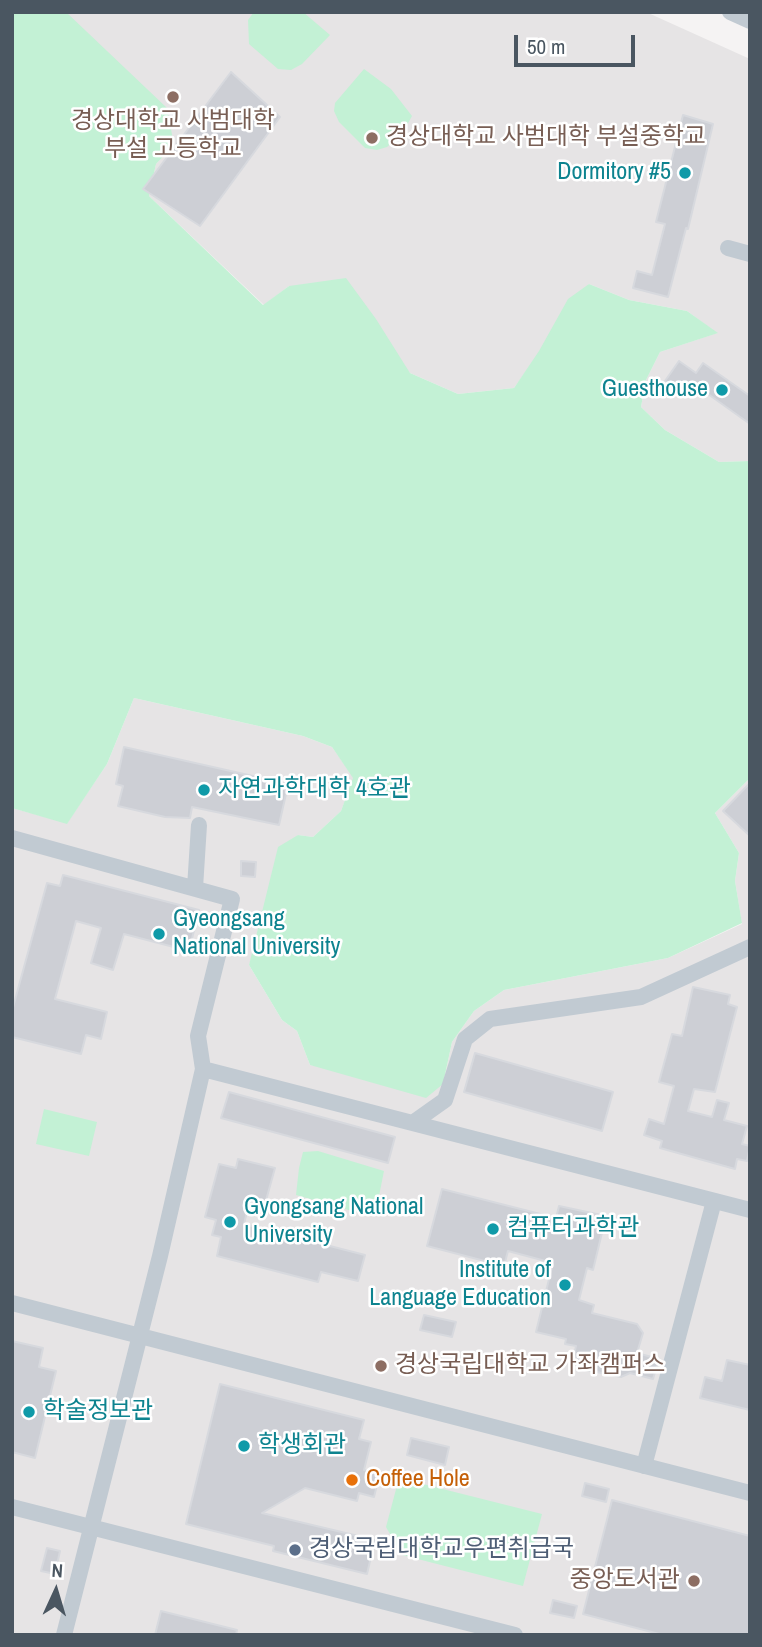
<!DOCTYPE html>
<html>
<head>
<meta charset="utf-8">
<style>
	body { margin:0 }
	#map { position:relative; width:762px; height:1647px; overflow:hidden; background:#f5f3f3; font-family:"Archivo Narrow",sans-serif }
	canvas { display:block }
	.frame { position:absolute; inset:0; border:14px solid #4a5661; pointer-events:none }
	.north { position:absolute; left:21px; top:1556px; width:70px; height:70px; -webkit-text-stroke:5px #fff; paint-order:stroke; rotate:4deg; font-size:19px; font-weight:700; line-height:28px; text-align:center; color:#4a5661 }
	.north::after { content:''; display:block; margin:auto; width:24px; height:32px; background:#4a5661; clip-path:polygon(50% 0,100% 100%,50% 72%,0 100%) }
	.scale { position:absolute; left:514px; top:35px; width:121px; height:32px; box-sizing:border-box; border:4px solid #4a5661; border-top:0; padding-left:9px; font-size:21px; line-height:24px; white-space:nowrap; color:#4a5661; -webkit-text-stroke:5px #fff; paint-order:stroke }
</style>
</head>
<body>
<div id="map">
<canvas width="762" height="1647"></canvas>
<div class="frame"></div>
<div class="north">N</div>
<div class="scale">50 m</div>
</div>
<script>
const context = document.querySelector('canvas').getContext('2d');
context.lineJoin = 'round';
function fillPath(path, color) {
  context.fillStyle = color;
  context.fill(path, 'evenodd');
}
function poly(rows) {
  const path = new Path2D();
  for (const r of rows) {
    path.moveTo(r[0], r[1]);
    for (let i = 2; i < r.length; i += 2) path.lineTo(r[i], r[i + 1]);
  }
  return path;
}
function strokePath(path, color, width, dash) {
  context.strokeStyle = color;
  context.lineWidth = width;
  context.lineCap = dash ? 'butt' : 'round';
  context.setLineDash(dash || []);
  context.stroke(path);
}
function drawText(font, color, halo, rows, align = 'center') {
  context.font = font + ' "Archivo Narrow","Noto Sans KR",sans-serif';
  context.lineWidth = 5;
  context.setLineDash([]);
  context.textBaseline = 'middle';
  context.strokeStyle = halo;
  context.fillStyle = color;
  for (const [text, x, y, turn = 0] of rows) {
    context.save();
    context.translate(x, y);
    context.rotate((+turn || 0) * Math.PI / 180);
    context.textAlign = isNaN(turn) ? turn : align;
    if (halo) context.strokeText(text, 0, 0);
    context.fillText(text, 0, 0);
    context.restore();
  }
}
const education = poly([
	[66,12,646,12,750,59,750,461,719,462,665,430,641,407,646,380,660,352,717,333,687,311,629,300,589,284,514,388,458,394,410,373,289,286,264,305,149,196,156,164,173,145],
	[134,698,303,736,332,747,354,778,341,811,313,837,298,835,249,965,282,1020,297,1031,310,1065,443,1084,452,1042,474,1011,504,990,668,958,742,924,735,881,739,853,715,813,750,778,750,1635,12,1635,12,808,67,823,107,764]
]);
const green = poly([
	[12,12,66,12,167,108,174,145,156,164,149,196,263,305,289,286,346,278,376,319,410,373,458,394,514,388,539,351,568,299,589,284,629,300,687,311,718,333,660,352,646,380,641,407,665,430,719,462,750,461,750,778,715,813,739,853,735,881,742,923,668,958,504,990,474,1011,452,1042,443,1084,426,1098,310,1065,297,1031,282,1020,249,965,278,847,298,835,313,837,341,811,353,778,332,747,303,736,134,698,107,764,67,824,12,808],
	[254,12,303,12,330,35,302,64,291,70,278,69,249,44,248,20],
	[364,69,391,89,412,116,406,127,395,140,387,147,377,150,365,148,339,122,334,111,335,103],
	[44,1109,97,1122,89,1156,36,1144],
	[318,1151,384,1171,378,1201,366,1215,296,1195,299,1168,303,1152],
	[399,1478,542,1514,523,1586,402,1555,386,1527]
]);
const building = poly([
	[231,72,280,117,200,226,143,189,231,72],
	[683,115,713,124,688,229,686,228,668,297,633,288,637,271,652,275,665,224,656,222,683,115],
	[679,361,696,373,703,363,750,396,750,424,694,384,686,396,665,381,679,361],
	[124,747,284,783,286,794,279,825,192,807,190,818,165,817,118,806,123,786,116,784,124,747],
	[750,783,750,836,723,811,750,783],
	[241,861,256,862,255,877,241,876,241,861],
	[63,875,199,910,189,951,124,934,113,970,91,963,101,928,76,921,55,999,107,1012,101,1039,86,1035,81,1054,12,1037,12,1011,47,883,60,886,63,875],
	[693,987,730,995,728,1004,737,1007,715,1092,694,1089,688,1111,712,1117,717,1100,729,1103,724,1120,747,1126,742,1144,750,1146,747,1161,737,1159,735,1169,660,1148,662,1141,644,1135,649,1119,664,1124,674,1086,659,1082,672,1034,682,1036,693,987],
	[475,1053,613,1092,602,1131,464,1092,475,1053],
	[229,1092,395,1137,388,1163,221,1118,229,1092],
	[238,1159,275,1168,265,1204,250,1200,244,1224,365,1255,358,1281,321,1272,318,1282,217,1256,221,1237,212,1235,216,1220,205,1217,219,1164,236,1168,238,1159],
	[442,1189,556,1218,559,1206,606,1216,593,1270,587,1268,579,1300,594,1305,592,1313,637,1324,643,1333,637,1353,659,1359,653,1379,630,1373,621,1377,582,1369,574,1355,576,1346,565,1344,566,1339,536,1332,553,1263,508,1251,504,1266,427,1246,442,1189],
	[424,1315,456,1322,452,1337,420,1330,424,1315],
	[12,1341,43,1348,39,1367,56,1371,35,1458,12,1452,12,1341],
	[727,1360,750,1365,750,1410,700,1398,705,1377,722,1381,727,1360],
	[220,1384,364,1420,359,1439,371,1442,364,1470,380,1473,374,1497,359,1493,357,1501,305,1488,262,1513,375,1540,367,1574,273,1551,274,1546,186,1524,220,1384],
	[411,1438,449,1447,445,1465,407,1455,411,1438],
	[585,1483,609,1489,606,1502,582,1496,585,1483],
	[612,1500,750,1536,750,1635,663,1635,583,1614,612,1500],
	[47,1548,60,1551,55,1574,41,1571,47,1548],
	[553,1600,577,1606,574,1618,550,1613,553,1600],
	[161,1611,237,1630,236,1635,155,1635,161,1611]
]);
const street = poly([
	[730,12,750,21],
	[728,248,750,254],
	[12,838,232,899,198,1036,203,1069,160,1256,64,1635],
	[195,888,199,825],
	[203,1069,750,1210],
	[414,1122,445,1100,465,1039,490,1019,641,997,750,947],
	[12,1303,750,1493],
	[644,1466,714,1201],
	[12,1507,515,1635]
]);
const markers = [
	[173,97,7,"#8d6e63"],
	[372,138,7,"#8d6e63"],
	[685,173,7,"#0f9aa8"],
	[722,390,7,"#0f9aa8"],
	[204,790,7,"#0f9aa8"],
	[159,934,7,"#0f9aa8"],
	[230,1222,7,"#0f9aa8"],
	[493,1229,7,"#0f9aa8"],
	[565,1285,7,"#0f9aa8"],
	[381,1366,7,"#8d6e63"],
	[29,1412,7,"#0f9aa8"],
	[244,1446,7,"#0f9aa8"],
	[352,1480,7,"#e8710a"],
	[295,1550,7,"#5c6f8a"],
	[694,1581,7,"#8d6e63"]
];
const educationNames = [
	["경상대학교 사범대학",173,122,"center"],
	["부설 고등학교",173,150,"center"],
	["경상대학교 사범대학 부설중학교",386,138],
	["경상국립대학교 가좌캠퍼스",395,1366],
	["중앙도서관",680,1581,"right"]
];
const cultureNames = [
	["Dormitory #5",671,173,"right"],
	["Guesthouse",708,390,"right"],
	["자연과학대학 4호관",218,790],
	["Gyeongsang",173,920],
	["National University",173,948],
	["Gyongsang National",244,1208],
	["University",244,1236],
	["컴퓨터과학관",507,1229],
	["Institute of",551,1271,"right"],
	["Language Education",551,1299,"right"],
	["학술정보관",43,1412],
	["학생회관",258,1446]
];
const foodNames = [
	["Coffee Hole",366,1480]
];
const serviceNames = [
	["경상국립대학교우편취급국",309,1550]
];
fillPath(education, '#e6e4e5');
fillPath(green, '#c3f1d5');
fillPath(building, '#cdcfd5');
strokePath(building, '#d7d9de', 2);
strokePath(street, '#c1cad2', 16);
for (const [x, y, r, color] of markers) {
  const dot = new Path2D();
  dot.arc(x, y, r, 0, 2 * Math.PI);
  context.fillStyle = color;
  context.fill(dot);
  strokePath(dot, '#fff', 2.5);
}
drawText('24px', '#785e54', '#fff', educationNames, 'left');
drawText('24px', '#0d838f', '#fff', cultureNames, 'left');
drawText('24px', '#c56008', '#fff', foodNames, 'left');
drawText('24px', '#4e5e75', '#fff', serviceNames, 'left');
</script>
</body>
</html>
